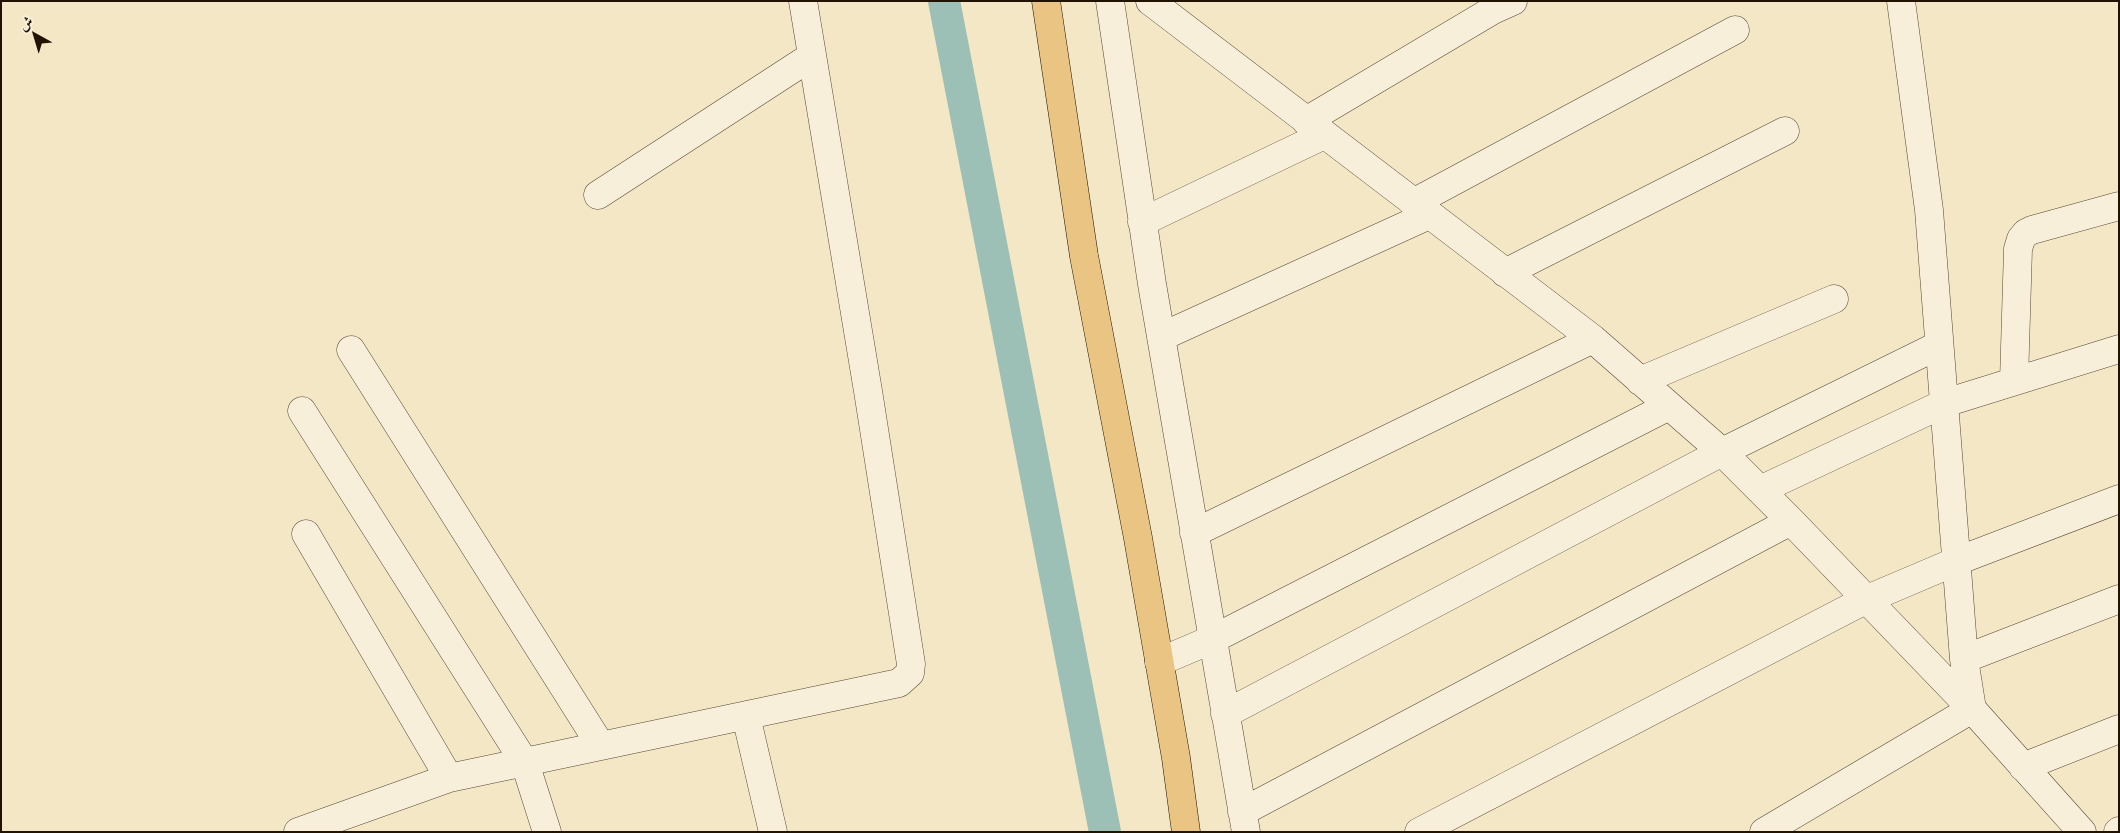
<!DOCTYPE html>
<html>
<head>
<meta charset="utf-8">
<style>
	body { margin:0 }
	#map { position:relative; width:2120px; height:833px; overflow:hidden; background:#f4e7c6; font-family:"Libre Caslon Text",Amiri,serif }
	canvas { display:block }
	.frame { position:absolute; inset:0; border:2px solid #221200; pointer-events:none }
	.north { position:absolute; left:10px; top:10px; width:50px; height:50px; -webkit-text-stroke:4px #f8efda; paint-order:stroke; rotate:321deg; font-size:14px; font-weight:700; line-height:20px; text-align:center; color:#221200 }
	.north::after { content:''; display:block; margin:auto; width:18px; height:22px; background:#221200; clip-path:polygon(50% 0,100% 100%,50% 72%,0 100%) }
</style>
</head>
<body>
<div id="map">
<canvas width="2120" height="833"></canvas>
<div class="frame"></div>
<div class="north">ش</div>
</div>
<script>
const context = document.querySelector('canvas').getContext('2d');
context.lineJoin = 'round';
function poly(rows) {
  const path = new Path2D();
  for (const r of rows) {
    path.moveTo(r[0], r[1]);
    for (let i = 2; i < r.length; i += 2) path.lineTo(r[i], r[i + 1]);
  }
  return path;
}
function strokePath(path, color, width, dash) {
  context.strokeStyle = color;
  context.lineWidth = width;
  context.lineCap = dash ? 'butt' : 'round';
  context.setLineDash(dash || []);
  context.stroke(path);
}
const canal = poly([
	[944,1,1105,832]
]);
const minor = poly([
	[1110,1,1152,284,1246,832],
	[1150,1,1593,339,1722,452,1791,521,1972,709,2082,832],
	[1306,121,1493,10,1513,1],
	[598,195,812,56],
	[1413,203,1735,30],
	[1142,222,1324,135],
	[1505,273,1785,131],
	[1161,337,1429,215],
	[351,350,601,746],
	[1640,381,1834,299],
	[2014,381,2018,249,2021,239,2026,233,2032,230,2119,206],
	[302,411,525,763,547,832],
	[1760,490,1945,403,2119,349],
	[1194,533,1593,339],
	[306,534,449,778],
	[1964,659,2119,599],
	[1159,662,1213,639,1669,406],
	[1225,714,1722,452,1939,345],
	[746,716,773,832],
	[2023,767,2119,729],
	[1242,812,1791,521],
	[298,832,449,778,899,683,910,673,911,664,868,391,803,1],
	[1419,832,1865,600,1957,561,2119,499],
	[1764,832,1972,709,1964,659,1929,210,1901,1],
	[2118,832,2119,831]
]);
const primary = poly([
	[1046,1,1084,256,1138,538,1176,758,1186,832]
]);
strokePath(canal, '#9cc0b5', 32);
strokePath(minor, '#564732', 29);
strokePath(primary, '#221200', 29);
strokePath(minor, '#f8efda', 28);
strokePath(primary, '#eac483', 28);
</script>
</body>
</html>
